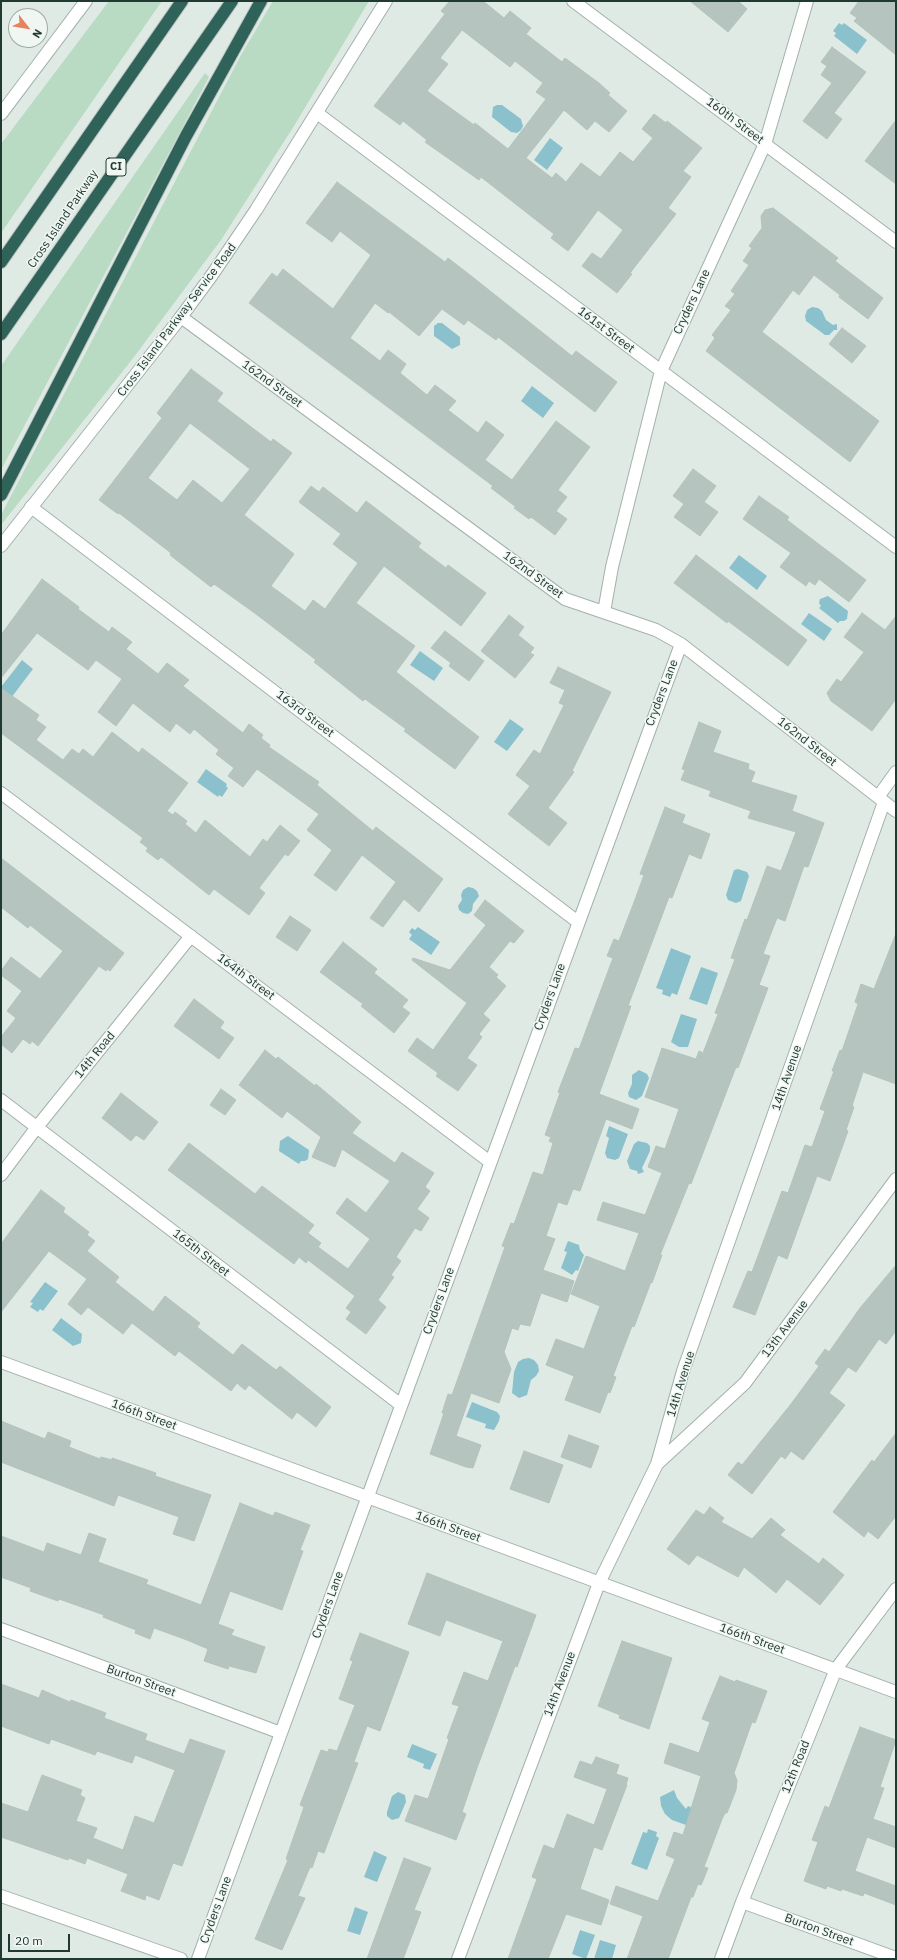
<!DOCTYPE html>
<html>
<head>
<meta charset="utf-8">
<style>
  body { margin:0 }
  #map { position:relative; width:897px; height:1960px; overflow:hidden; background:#e0eae5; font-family:"IBM Plex Sans",sans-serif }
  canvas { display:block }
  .frame { position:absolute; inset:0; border:2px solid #213933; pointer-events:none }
  .north { position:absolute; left:8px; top:8px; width:40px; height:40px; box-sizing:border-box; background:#f0f7f3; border:1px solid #9daba6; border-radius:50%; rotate:121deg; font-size:11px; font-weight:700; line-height:16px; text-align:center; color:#213933 }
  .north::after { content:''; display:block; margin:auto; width:14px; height:18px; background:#ea835d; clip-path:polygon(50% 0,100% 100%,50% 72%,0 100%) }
  .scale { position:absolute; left:8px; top:1934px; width:62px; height:18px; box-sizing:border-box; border:2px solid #213933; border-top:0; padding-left:5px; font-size:12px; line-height:14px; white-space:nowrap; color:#213933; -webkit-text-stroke:3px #f0f7f3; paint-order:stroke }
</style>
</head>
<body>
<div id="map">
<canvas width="897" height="1960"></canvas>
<div class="frame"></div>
<div class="north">N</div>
<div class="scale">20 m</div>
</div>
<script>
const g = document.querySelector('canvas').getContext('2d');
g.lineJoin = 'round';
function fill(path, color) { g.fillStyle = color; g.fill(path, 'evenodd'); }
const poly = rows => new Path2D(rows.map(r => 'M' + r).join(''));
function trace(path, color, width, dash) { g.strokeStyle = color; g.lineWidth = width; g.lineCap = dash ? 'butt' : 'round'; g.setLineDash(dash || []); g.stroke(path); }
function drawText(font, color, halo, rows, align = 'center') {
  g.font = font + ' "IBM Plex Sans",sans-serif'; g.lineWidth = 3; g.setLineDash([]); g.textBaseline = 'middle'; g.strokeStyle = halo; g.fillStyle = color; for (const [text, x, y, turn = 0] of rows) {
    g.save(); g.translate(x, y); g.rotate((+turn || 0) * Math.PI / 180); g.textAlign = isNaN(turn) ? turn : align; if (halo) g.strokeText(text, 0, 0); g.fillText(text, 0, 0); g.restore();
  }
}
const green = poly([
  [109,1,162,1,1,233,1,144],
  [273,1,369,1,294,126,221,240,134,357,1,525,1,515,241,55],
  [205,73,209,77,1,470,1,366]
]);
const water = poly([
  [839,23,842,25,844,23,867,40,857,54,834,36,836,33,833,31],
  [497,105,502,105,521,119,523,126,521,130,517,133,511,132,492,117,493,107],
  [550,138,563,148,547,170,534,160],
  [812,307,818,308,822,311,826,320,833,325,837,324,837,330,834,330,829,335,825,335,806,321,805,316,807,310],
  [438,323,442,323,460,337,460,345,452,349,434,336,434,326],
  [532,386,554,403,543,418,521,401],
  [739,555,767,576,757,590,729,568],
  [828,596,848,611,847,619,844,621,840,621,838,623,819,608,821,606,819,603,820,599],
  [809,613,832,629,824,641,801,624],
  [420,651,443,668,434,681,410,665],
  [22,660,33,669,11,698,1,690,1,687],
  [510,719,524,729,507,751,494,742],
  [206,769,227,784,226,786,228,788,222,797,219,795,218,797,197,782],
  [738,869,747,872,749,876,741,901,736,903,728,900,726,895,734,870],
  [468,887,473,888,477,891,479,896,473,904,472,911,468,914,463,913,459,910,458,906,462,900,461,895,463,890],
  [418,927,440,942,431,955,409,939,412,935,409,932,412,928,415,930],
  [671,948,691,956,677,995,672,993,670,997,662,994,663,990,656,988],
  [701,967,718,973,707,1005,689,999],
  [681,1014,697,1019,688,1047,679,1047,671,1042],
  [639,1070,647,1074,649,1078,642,1096,636,1100,629,1097,628,1093,632,1084,632,1075],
  [609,1126,628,1134,619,1158,615,1160,607,1158,605,1153,609,1138,606,1136],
  [288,1136,309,1150,308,1159,305,1161,301,1161,299,1164,279,1151,280,1141],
  [638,1141,647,1143,650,1146,650,1151,642,1168,644,1172,638,1174,637,1171,630,1169,627,1161,634,1144],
  [568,1241,579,1245,580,1250,584,1255,578,1271,576,1270,572,1275,561,1268,567,1252,564,1251],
  [45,1282,58,1291,43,1311,40,1309,38,1312,30,1307,33,1303,30,1302],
  [61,1318,82,1334,81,1343,73,1346,52,1330],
  [529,1358,534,1360,538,1365,539,1371,536,1376,531,1380,527,1395,519,1398,512,1393,514,1372,518,1362,523,1359],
  [472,1402,497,1412,500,1416,499,1421,494,1430,485,1428,486,1424,466,1417],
  [412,1744,437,1754,430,1770,423,1768,424,1764,407,1757],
  [674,1790,677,1798,686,1809,688,1806,695,1809,690,1824,686,1825,672,1820,665,1814,661,1806,660,1797],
  [398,1792,405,1795,406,1802,399,1818,392,1820,387,1816,387,1812,392,1796],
  [648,1829,657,1832,656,1836,659,1838,647,1870,631,1864,643,1832,647,1833],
  [374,1851,387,1857,377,1882,364,1877],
  [355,1907,368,1912,360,1935,347,1931],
  [580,1930,595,1935,586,1959,572,1954],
  [600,1940,616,1945,612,1959,594,1959]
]);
const building = poly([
  [450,1,483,1,504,18,510,11,531,28,526,34,562,62,565,58,599,83,610,93,608,95,627,111,609,132,595,121,587,130,564,110,526,158,552,178,556,173,566,182,581,163,600,177,620,152,633,162,653,138,642,129,654,114,666,123,667,121,702,148,683,171,691,177,668,208,676,214,630,273,632,274,617,293,582,266,592,253,601,259,623,230,598,210,568,251,551,238,554,234,481,177,479,180,425,142,427,140,403,121,400,125,374,106,445,14,441,11,450,1],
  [462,30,510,67,515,61,543,83,536,92,546,99,508,149,475,123,474,125,427,91,448,64,440,58,462,30],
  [690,1,738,1,747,9,728,32,690,1],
  [859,1,896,1,896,55,854,21,857,18,850,13,859,1],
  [832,47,866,72,834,113,842,119,827,139,803,121,832,83,821,75,827,66,821,62,832,47],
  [896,120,896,184,865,161,896,120],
  [337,182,445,262,448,258,470,275,572,356,576,351,617,382,595,412,498,337,496,340,468,320,464,325,442,309,419,336,389,312,388,313,375,303,350,338,380,361,388,350,406,364,400,373,427,395,435,385,456,401,448,410,478,433,486,421,504,435,485,460,512,480,556,421,590,447,558,490,567,497,556,511,567,519,555,535,531,517,529,519,514,508,516,507,491,488,493,486,249,303,272,273,277,277,283,269,333,309,371,255,340,231,332,242,306,223,337,182],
  [773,208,838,258,835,261,883,298,868,319,839,297,840,295,814,275,799,295,793,290,762,332,879,421,850,462,706,351,715,338,712,335,731,310,725,306,735,294,731,291,749,265,743,261,752,248,749,246,762,228,761,216,765,210,773,208],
  [842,328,866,346,852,363,829,344,842,328],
  [191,369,223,393,217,401,271,442,273,439,292,453,244,515,294,554,271,586,305,611,313,600,325,609,358,563,333,544,341,534,299,502,311,486,319,492,323,487,357,513,366,501,421,543,418,547,446,568,448,565,486,593,461,626,384,566,356,603,415,646,396,672,479,737,455,769,404,731,406,729,365,699,363,701,314,662,316,660,256,614,214,584,211,587,170,555,171,553,119,513,118,514,99,500,162,418,157,413,191,369],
  [190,423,250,469,222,503,193,480,177,500,148,478,190,423],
  [693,469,716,486,704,502,718,512,700,536,674,517,684,504,673,496,693,469],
  [759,496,789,517,787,520,866,580,849,602,819,579,815,585,809,581,806,586,780,567,791,553,743,519,759,496],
  [696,555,807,640,788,666,728,621,727,623,674,583,696,555],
  [42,579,79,607,78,609,109,632,112,627,132,642,126,649,158,674,167,663,189,680,183,686,243,733,249,724,263,735,261,738,270,745,269,747,319,782,317,785,373,831,376,827,443,879,419,912,404,899,383,927,370,918,396,882,362,855,336,891,314,875,332,850,307,830,319,814,257,769,243,787,228,776,234,768,216,754,219,750,194,729,190,734,176,723,170,732,133,703,116,726,98,712,122,679,96,660,88,670,37,633,1,678,1,635,42,579],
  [862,613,885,630,896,616,896,699,872,731,831,701,827,693,837,679,841,682,864,652,844,637,862,613],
  [509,615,524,627,518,635,534,648,530,653,534,655,515,678,481,651,509,615],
  [445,631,484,661,469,681,449,666,451,663,431,648,445,631],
  [558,667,611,692,572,771,574,772,548,808,567,823,549,846,508,814,530,786,516,775,534,750,540,754,564,705,559,703,565,690,550,683,558,667],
  [1,688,39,715,36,720,46,727,36,740,63,760,72,749,79,754,83,749,93,757,112,732,139,753,142,748,188,783,167,811,173,815,175,812,187,821,185,824,196,833,205,820,250,857,263,839,267,842,280,825,300,841,288,856,285,854,259,888,265,893,249,915,214,889,209,895,161,857,158,860,146,851,148,848,140,842,143,838,1,733,1,688],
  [699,722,721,731,713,752,749,764,748,769,755,772,751,782,797,796,792,811,824,823,808,867,804,866,785,921,777,918,763,954,770,956,759,985,768,988,738,1068,736,1067,691,1184,689,1183,660,1255,662,1255,652,1283,651,1282,634,1327,632,1326,613,1376,616,1377,610,1393,608,1392,600,1413,565,1400,574,1376,546,1365,556,1339,584,1349,600,1306,571,1294,586,1256,625,1271,639,1233,597,1220,603,1202,645,1215,662,1173,648,1167,656,1146,665,1149,679,1109,645,1097,662,1048,696,1059,699,1051,703,1053,718,1014,715,1013,735,959,731,958,745,919,747,920,767,866,781,871,796,832,748,818,751,811,709,796,711,791,681,780,685,770,682,769,699,722],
  [665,807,685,815,682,823,710,834,701,859,689,854,672,898,669,897,628,1006,631,1006,599,1094,639,1109,632,1129,606,1119,580,1191,573,1189,567,1205,558,1202,546,1236,555,1239,543,1270,574,1281,567,1302,541,1293,530,1326,520,1324,518,1330,512,1328,504,1352,511,1369,499,1403,471,1393,456,1436,481,1445,473,1468,466,1467,430,1454,444,1413,442,1413,448,1394,452,1395,505,1247,502,1246,511,1223,514,1224,533,1172,543,1175,553,1143,549,1141,551,1137,545,1135,560,1093,558,1092,575,1048,579,1049,613,958,607,956,614,939,619,941,633,905,644,875,640,874,665,807],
  [1,858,124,953,110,971,107,969,106,971,99,966,38,1046,32,1041,30,1044,23,1039,12,1053,1,1044,1,1037,16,1018,7,1011,22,991,1,975,1,971,11,957,40,979,63,951,30,925,28,928,1,907,1,858],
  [485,900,524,931,514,943,510,941,489,967,498,975,496,977,506,986,483,1014,490,1020,479,1034,482,1037,467,1058,477,1065,458,1091,436,1076,438,1073,408,1051,417,1038,433,1050,467,1003,412,960,413,958,450,970,486,925,474,915,485,900],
  [290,916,311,930,297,951,276,937,290,916],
  [895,936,896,936,896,1084,863,1072,852,1106,854,1107,846,1130,848,1131,830,1181,817,1176,787,1259,778,1255,755,1315,733,1307,748,1271,752,1272,782,1191,788,1193,805,1145,812,1147,825,1111,820,1109,834,1071,832,1071,840,1050,842,1051,858,1004,855,1002,861,984,874,989,895,936],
  [343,942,377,969,374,973,408,1000,402,1007,410,1013,394,1033,361,1006,363,1004,320,972,343,942],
  [194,999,224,1022,220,1028,234,1038,219,1059,174,1026,194,999],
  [265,1050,276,1059,278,1057,315,1086,316,1084,361,1122,352,1133,395,1163,402,1152,434,1173,425,1187,430,1191,417,1209,429,1218,421,1231,415,1228,396,1257,401,1261,391,1275,394,1277,378,1300,386,1307,366,1334,346,1319,351,1312,346,1308,355,1296,308,1260,306,1263,299,1257,294,1264,168,1170,189,1143,255,1194,262,1186,314,1225,308,1233,321,1243,318,1247,348,1269,370,1239,336,1213,347,1198,366,1213,390,1181,342,1149,335,1167,312,1157,321,1137,287,1111,282,1118,239,1085,265,1050],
  [221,1089,236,1100,225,1115,210,1105,221,1089],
  [121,1093,158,1122,144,1140,136,1135,131,1141,102,1118,121,1093],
  [41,1190,65,1208,63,1212,89,1232,87,1235,95,1241,87,1251,119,1277,115,1282,153,1312,165,1296,200,1323,197,1327,233,1355,242,1344,276,1370,280,1366,331,1407,316,1427,297,1412,292,1419,249,1385,245,1390,237,1383,231,1391,179,1351,175,1356,132,1323,123,1334,88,1307,81,1315,68,1304,87,1279,49,1251,1,1312,1,1244,41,1190],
  [896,1265,896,1331,886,1344,879,1339,856,1372,848,1367,829,1393,845,1405,803,1460,791,1451,785,1459,781,1456,752,1494,728,1475,738,1462,742,1465,791,1404,819,1366,815,1363,825,1349,829,1352,860,1308,896,1265],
  [1,1421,45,1439,48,1432,71,1441,69,1447,100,1459,101,1457,112,1460,112,1458,156,1473,155,1476,211,1495,194,1541,173,1534,179,1517,118,1495,114,1506,1,1462,1,1421],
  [896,1433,896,1516,878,1539,868,1531,864,1537,833,1512,872,1460,874,1462,896,1433],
  [569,1435,599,1446,591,1468,561,1457,569,1435],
  [524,1451,563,1465,549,1503,510,1489,524,1451],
  [240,1503,273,1516,275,1512,310,1525,300,1550,303,1551,282,1610,230,1591,218,1624,234,1630,231,1635,265,1647,256,1673,229,1666,228,1669,204,1661,208,1649,187,1640,154,1628,150,1639,135,1633,136,1630,103,1617,104,1615,59,1599,58,1601,30,1591,31,1588,1,1577,1,1536,44,1552,47,1543,81,1555,89,1533,106,1539,98,1562,148,1580,146,1584,201,1605,240,1503],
  [710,1507,724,1518,721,1522,752,1539,771,1518,785,1530,780,1535,819,1564,823,1558,844,1575,820,1605,787,1579,776,1593,744,1567,738,1577,697,1555,689,1565,667,1549,696,1510,704,1515,710,1507],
  [427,1573,536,1615,517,1667,515,1666,477,1768,462,1812,466,1814,456,1840,405,1821,415,1795,428,1799,449,1739,447,1738,459,1706,452,1704,464,1672,488,1681,503,1641,446,1620,440,1636,408,1624,427,1573],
  [360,1633,409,1652,380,1731,367,1726,354,1762,358,1763,324,1853,318,1851,312,1868,310,1867,298,1896,305,1898,282,1950,255,1939,288,1860,286,1859,304,1807,300,1805,321,1750,328,1752,329,1749,337,1751,355,1705,339,1699,353,1661,350,1660,360,1633],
  [622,1641,672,1658,649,1729,619,1718,620,1715,598,1706,622,1641],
  [720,1676,735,1682,736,1680,767,1691,755,1723,752,1722,734,1773,737,1780,736,1790,727,1813,725,1813,722,1819,704,1867,708,1868,702,1883,701,1885,698,1884,693,1897,691,1897,668,1959,627,1959,643,1916,610,1904,616,1886,658,1901,675,1859,666,1855,674,1832,683,1835,701,1776,664,1763,670,1743,699,1753,710,1722,702,1719,720,1676],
  [1,1684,39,1698,42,1690,70,1702,71,1700,106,1713,104,1718,147,1734,145,1740,184,1754,190,1739,225,1751,182,1866,173,1863,159,1900,146,1895,145,1900,121,1891,128,1874,87,1858,85,1864,69,1858,68,1860,1,1837,1,1803,28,1812,42,1775,82,1790,80,1795,85,1798,76,1821,97,1828,93,1838,123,1850,135,1816,154,1823,175,1770,135,1755,132,1763,97,1751,95,1755,51,1739,49,1744,1,1726,1,1684],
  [860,1727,896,1740,880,1787,884,1788,873,1819,896,1827,896,1848,867,1837,855,1871,896,1886,896,1905,864,1893,863,1896,842,1889,841,1891,827,1886,826,1889,804,1881,818,1842,812,1840,825,1806,829,1808,860,1727],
  [596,1757,619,1765,616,1774,628,1778,626,1785,627,1785,602,1850,594,1847,580,1889,609,1900,601,1925,566,1914,548,1959,508,1959,537,1879,532,1877,544,1845,554,1849,567,1814,594,1825,607,1789,574,1777,580,1761,592,1765,596,1757],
  [404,1858,431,1868,414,1910,421,1912,403,1959,367,1959,404,1858]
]);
const minor = poly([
  [317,113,896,547],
  [181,317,565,599,656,630,681,644,896,811],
  [31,507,578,922],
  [604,612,612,567,661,371,765,144,807,1],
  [1,793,490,1162],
  [878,797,896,772],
  [1,1100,401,1405],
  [1,1175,37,1127,191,936],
  [1,1362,896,1692],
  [657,1464,745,1383,896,1179],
  [1,1629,281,1733],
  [1,1896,181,1959],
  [742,1902,896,1958],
  [198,1959,681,644],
  [458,1959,599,1583,657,1464,683,1371,884,802],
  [721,1959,742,1902,836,1669,896,1589]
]);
const tertiary = poly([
  [573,1,896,242],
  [1,114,86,1],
  [1,546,181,317,212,275,256,210,386,1]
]);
const motorway = poly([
  [1,262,182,1],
  [1,334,232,1],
  [1,495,186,136,261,1]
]);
const shields = [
  [116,167,20]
];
const shieldNames = [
  ["CI",116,167]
];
const streetNames = [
  ["160th Street",735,121,37],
  ["Cross Island Parkway",63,219,-56],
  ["Cryders Lane",692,302,-65],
  ["Cross Island Parkway Service Road",177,320,-53],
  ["161st Street",606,330,37],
  ["162nd Street",272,384,36],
  ["162nd Street",533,575,36],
  ["Cryders Lane",662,693,-69],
  ["163rd Street",305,714,37],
  ["162nd Street",807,742,38],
  ["164th Street",246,977,37],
  ["Cryders Lane",550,997,-70],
  ["14th Road",95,1055,-51],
  ["14th Avenue",787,1078,-71],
  ["165th Street",201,1253,38],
  ["Cryders Lane",439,1301,-70],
  ["13th Avenue",785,1329,-53],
  ["14th Avenue",681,1384,-73],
  ["166th Street",144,1415,20],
  ["166th Street",448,1527,20],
  ["Cryders Lane",328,1605,-70],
  ["166th Street",752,1639,20],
  ["Burton Street",141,1681,20],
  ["14th Avenue",560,1684,-69],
  ["12th Road",796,1767,-68],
  ["Cryders Lane",216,1910,-70],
  ["Burton Street",819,1930,20]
];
fill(green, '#b9dac3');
fill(water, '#8ac1cc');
fill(building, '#b5c4be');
trace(building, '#b2c3bc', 1);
trace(minor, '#a3b1ac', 14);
trace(tertiary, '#a3b1ac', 14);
trace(motorway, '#bcc4c2', 14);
trace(minor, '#fff', 12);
trace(tertiary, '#fff', 12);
trace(motorway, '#2f635a', 12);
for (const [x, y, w] of shields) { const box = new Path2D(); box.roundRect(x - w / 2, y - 9, w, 18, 3); g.fillStyle = '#f0f7f3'; g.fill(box); trace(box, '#213933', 1); }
drawText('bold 11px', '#213933', null, shieldNames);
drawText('12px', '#213933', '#f0f7f3', streetNames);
</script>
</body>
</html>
